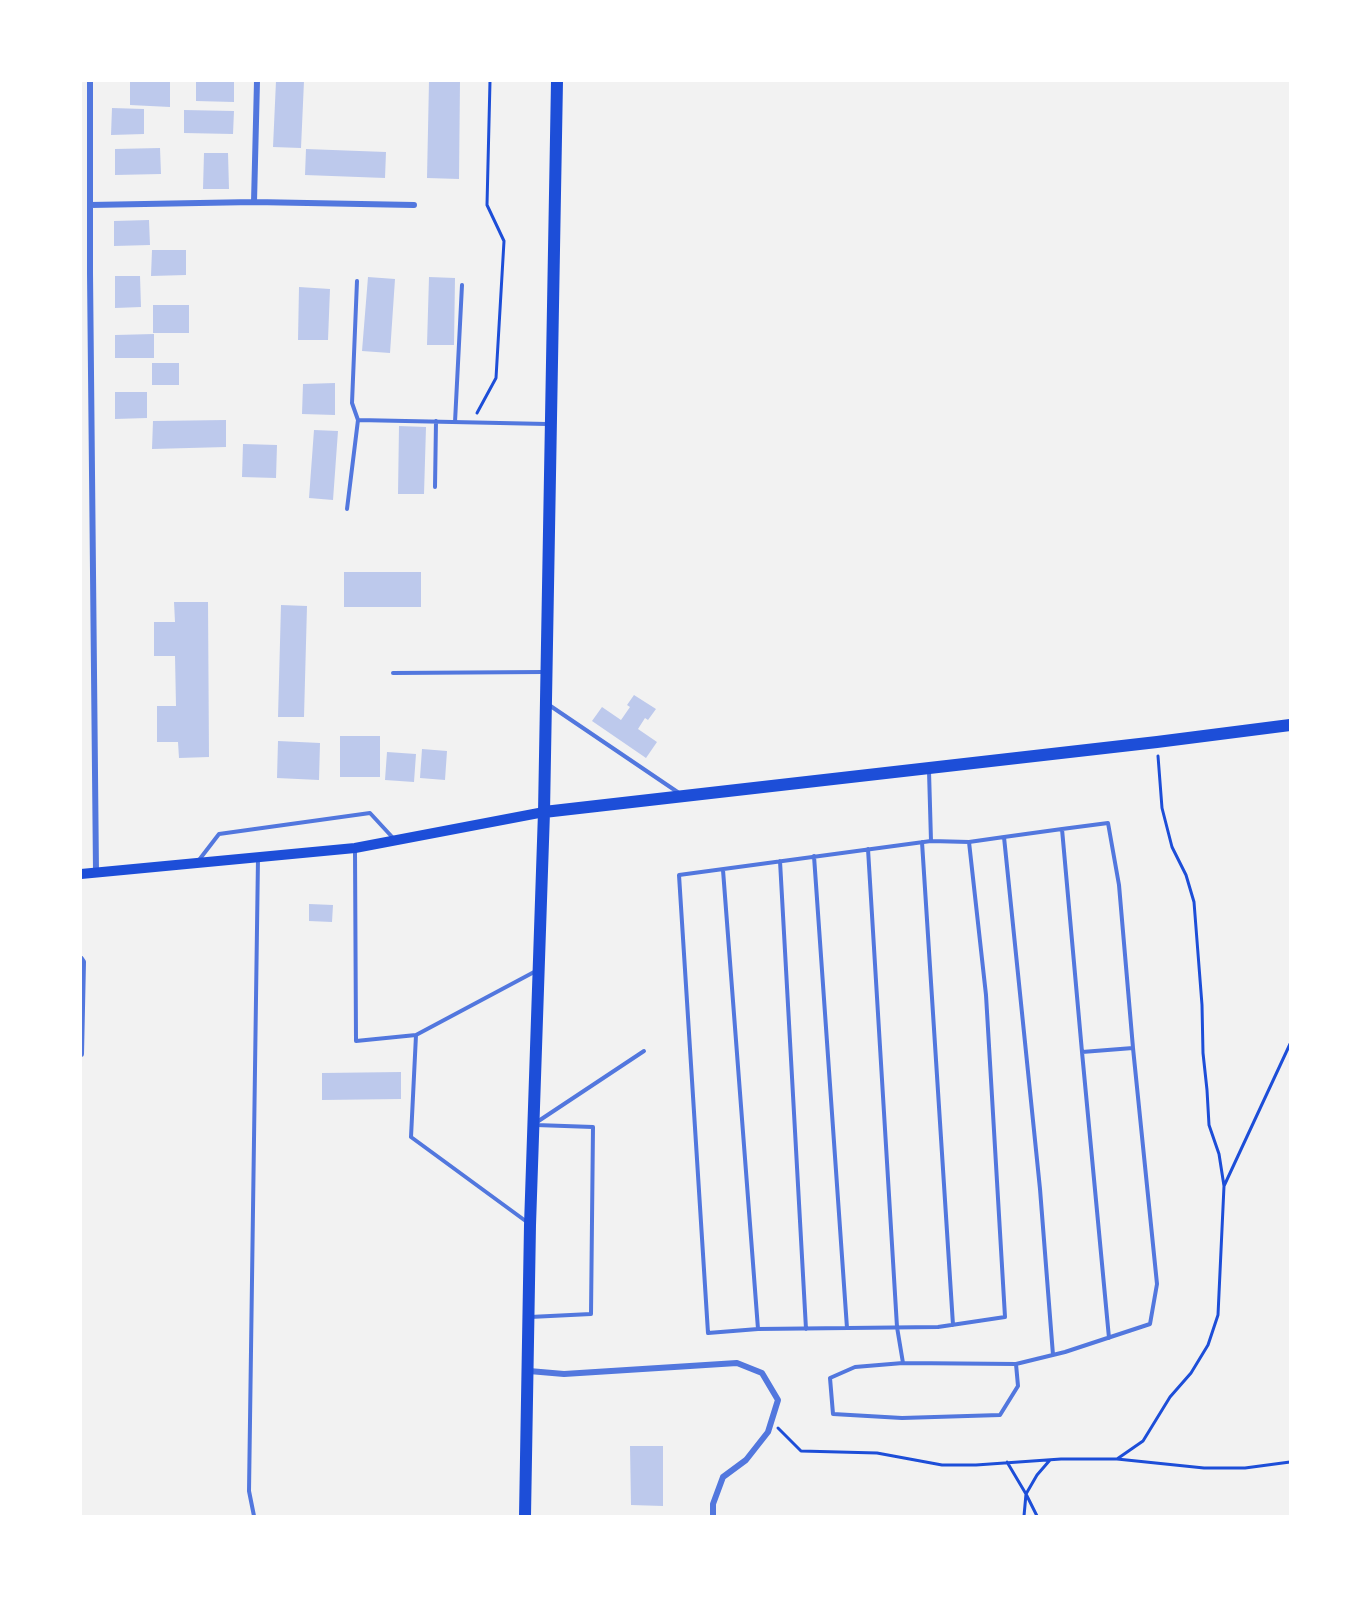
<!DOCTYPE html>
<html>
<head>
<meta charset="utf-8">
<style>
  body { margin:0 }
  #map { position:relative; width:1371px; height:1597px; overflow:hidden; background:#f2f2f2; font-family:"Nunito Sans",sans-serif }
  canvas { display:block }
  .frame { position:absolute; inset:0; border:82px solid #fff; pointer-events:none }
</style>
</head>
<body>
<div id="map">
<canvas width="1371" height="1597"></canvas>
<div class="frame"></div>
</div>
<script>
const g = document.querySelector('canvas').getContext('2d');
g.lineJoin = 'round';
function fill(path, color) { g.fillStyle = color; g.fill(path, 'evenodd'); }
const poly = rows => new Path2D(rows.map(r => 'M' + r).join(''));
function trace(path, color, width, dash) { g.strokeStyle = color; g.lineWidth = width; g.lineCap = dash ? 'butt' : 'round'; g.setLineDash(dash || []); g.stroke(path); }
const building = poly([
  [130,81,170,81,170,107,130,105],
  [196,81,234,81,234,102,196,101],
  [276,81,304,81,301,148,273,147],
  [429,81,460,81,459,179,427,178],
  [112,108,144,109,144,134,111,135],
  [184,110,234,111,233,134,184,133],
  [160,148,161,174,115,175,115,149],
  [306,149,386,152,385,178,305,175],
  [204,153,228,153,229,189,203,189],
  [149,220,150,245,114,246,114,221],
  [152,250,186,250,186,275,151,276],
  [115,276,140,276,141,307,115,308],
  [368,277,395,279,390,353,362,351],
  [429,277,455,278,454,345,427,345],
  [299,287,330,289,328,340,298,340],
  [153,305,189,305,189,333,153,333],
  [154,334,154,358,115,358,115,335],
  [152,363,179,363,179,385,152,385],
  [335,383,335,415,302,414,303,384],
  [115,392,147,392,147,418,115,419],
  [226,420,226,447,152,449,153,421],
  [399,426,426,427,424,494,398,494],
  [314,430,338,431,333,500,309,498],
  [243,444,277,445,276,478,242,477],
  [344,572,421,572,421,607,344,607],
  [174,602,208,602,209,757,179,758,178,742,157,742,157,706,176,706,175,656,154,656,154,622,175,622],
  [281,605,307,606,304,717,278,717],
  [634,695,656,709,648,720,645,718,638,729,657,742,646,758,592,721,602,707,621,720,630,707,627,705],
  [340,736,380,736,380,777,340,777],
  [278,741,320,743,319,780,277,778],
  [422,749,447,751,445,780,420,778],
  [387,752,416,754,414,782,385,780],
  [309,904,333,905,332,922,309,921],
  [401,1072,401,1099,322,1100,322,1073],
  [630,1446,663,1446,663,1506,631,1505]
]);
const path = poly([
  [477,413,496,378,504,241,487,205,490,81],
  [1158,756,1162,808,1172,847,1186,875,1194,902,1202,1005,1203,1053,1207,1090,1209,1125,1219,1154,1224,1186,1290,1044],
  [1224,1186,1218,1315,1208,1345,1191,1373,1170,1397,1143,1441,1117,1459,1204,1468,1245,1468,1290,1462],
  [778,1428,801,1451,877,1453,942,1465,976,1465,1061,1459,1117,1459],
  [1007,1462,1026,1494,1024,1516],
  [1037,1516,1026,1494,1037,1475,1050,1460]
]);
const service = poly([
  [357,281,352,403,358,420],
  [455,422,462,285],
  [435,487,436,421],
  [347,509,358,420,547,424],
  [393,673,543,672],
  [549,705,679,793],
  [929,771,931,841,679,875,708,1333,758,1329,938,1327,1005,1317,986,995,969,842,931,841],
  [922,842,953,1325],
  [969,842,1004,837],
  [868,849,897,1327,903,1363,855,1367,830,1378,833,1414,902,1418,1000,1415,1018,1386,1016,1364,903,1363],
  [355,851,356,1041,416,1035],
  [814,856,847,1328],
  [199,860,219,834,370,813,394,839],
  [780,861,806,1329],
  [723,870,758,1329],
  [1082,1052,1062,829,1108,823,1119,885,1133,1048],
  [537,1122,644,1051],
  [527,1222,411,1137,416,1035,536,971],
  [530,1317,591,1314,593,1127,536,1125],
  [1053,1355,1040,1189,1004,837,1062,829],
  [1016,1364,1065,1352,1150,1324,1157,1284,1133,1048,1082,1052,1109,1338],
  [254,1516,249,1491,258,858]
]);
const minor = poly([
  [90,81,90,273,96,871],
  [254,202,257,81],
  [90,205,254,202,414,205],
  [81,959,83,962,81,1054],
  [529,1371,564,1374,737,1363,762,1373,778,1400,768,1432,746,1460,723,1477,713,1504,713,1516]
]);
const secondary = poly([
  [81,874,355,848,544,812]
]);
const trunk = poly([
  [544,812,1157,742,1290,725],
  [525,1516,530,1225,544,812,557,81]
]);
fill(building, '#bdc9ec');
trace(path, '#1d4ed8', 3);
trace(service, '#5277de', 4);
trace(minor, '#5277de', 6);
trace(secondary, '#1d4ed8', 10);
trace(trunk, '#1d4ed8', 12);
</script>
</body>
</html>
